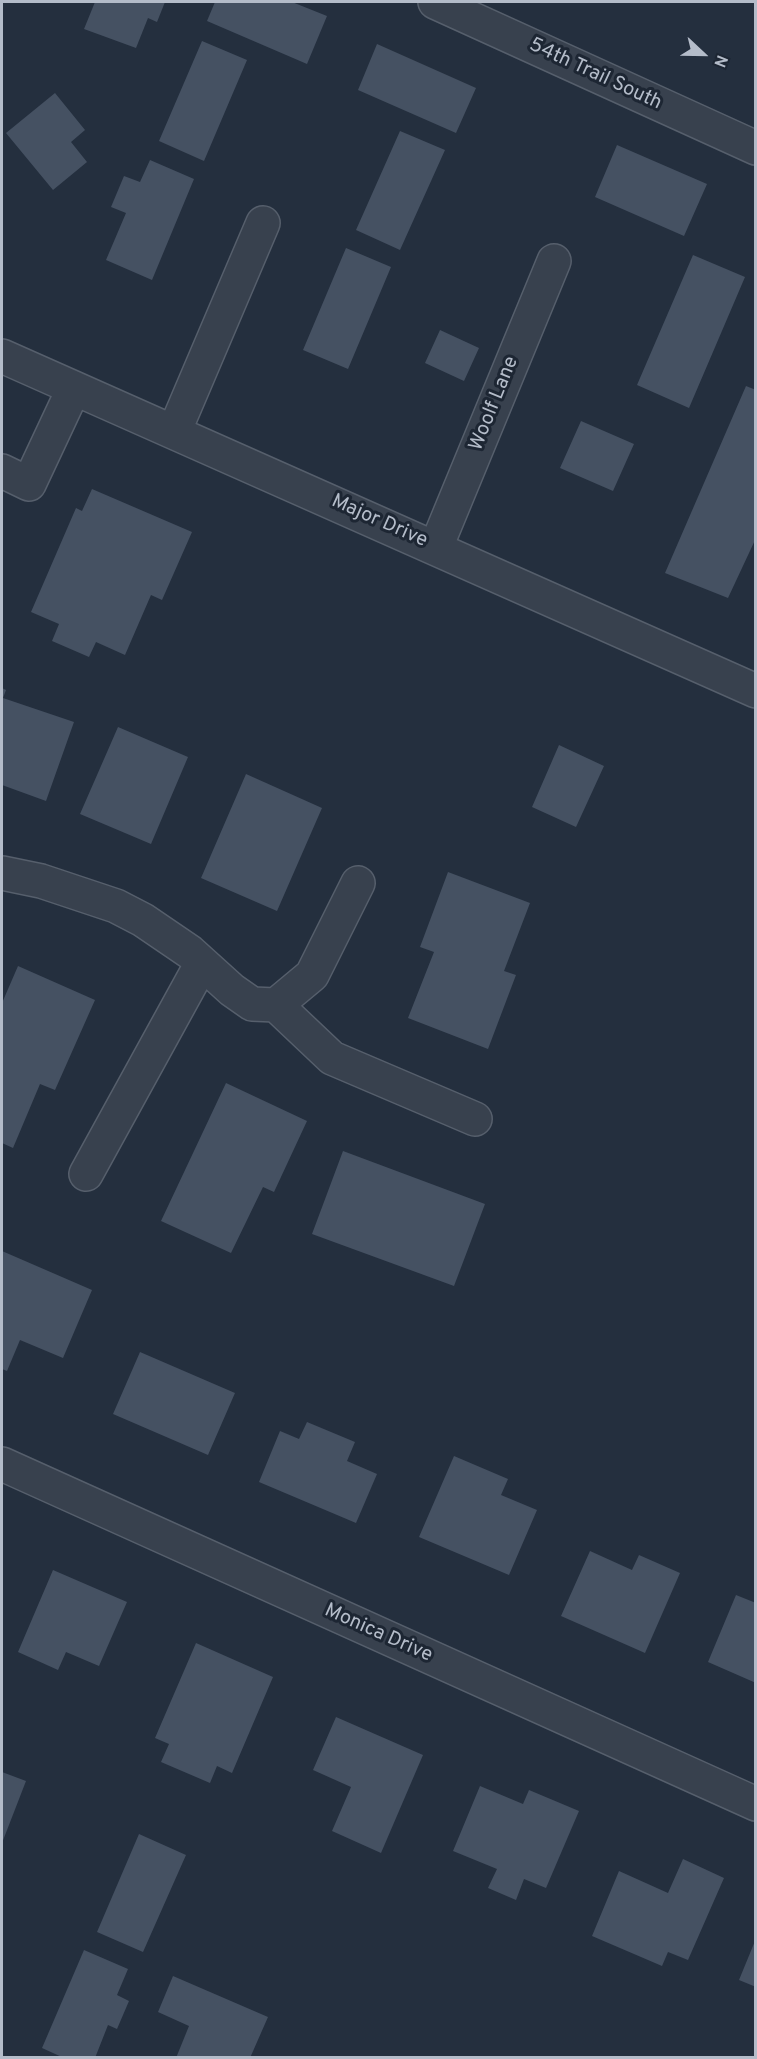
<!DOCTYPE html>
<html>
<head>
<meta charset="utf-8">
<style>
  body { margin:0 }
  #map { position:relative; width:757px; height:2059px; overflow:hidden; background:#242f3e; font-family:Overpass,sans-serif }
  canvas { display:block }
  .frame { position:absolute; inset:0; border:3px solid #b4bcc9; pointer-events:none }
  .north { position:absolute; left:673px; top:24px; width:60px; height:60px; -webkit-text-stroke:4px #1d2633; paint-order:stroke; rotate:112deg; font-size:16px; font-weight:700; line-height:24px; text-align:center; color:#b4bcc9 }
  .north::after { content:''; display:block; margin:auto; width:21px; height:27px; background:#b4bcc9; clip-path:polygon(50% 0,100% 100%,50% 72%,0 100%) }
</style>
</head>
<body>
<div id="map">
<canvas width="757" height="2059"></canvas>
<div class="frame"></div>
<div class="north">N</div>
</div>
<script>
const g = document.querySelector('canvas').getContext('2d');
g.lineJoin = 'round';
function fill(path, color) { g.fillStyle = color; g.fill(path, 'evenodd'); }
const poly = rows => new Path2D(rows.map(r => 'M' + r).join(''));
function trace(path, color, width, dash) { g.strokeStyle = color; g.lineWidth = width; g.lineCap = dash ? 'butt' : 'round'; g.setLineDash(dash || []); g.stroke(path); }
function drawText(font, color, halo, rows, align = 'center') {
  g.font = font + ' Overpass,sans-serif'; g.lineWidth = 6; g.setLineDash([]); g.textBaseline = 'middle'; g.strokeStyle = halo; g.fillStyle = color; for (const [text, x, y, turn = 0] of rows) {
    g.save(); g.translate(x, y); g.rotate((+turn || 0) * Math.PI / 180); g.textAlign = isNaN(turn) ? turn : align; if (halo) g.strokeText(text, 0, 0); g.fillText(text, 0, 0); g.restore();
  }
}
const building = poly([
  [95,2,165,2,157,22,148,18,136,48,84,29],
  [215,2,292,2,327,16,307,64,207,21],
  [202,41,247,60,204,161,159,141],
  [377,44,476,88,456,133,358,90],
  [55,93,85,130,71,142,87,162,53,190,6,133],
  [400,131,445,150,400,250,356,230],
  [617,145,707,184,684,236,595,197],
  [150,160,194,179,152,280,106,260,126,213,111,207,124,176,140,182],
  [346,248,391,267,348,369,303,350],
  [693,255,745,277,689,408,637,385],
  [440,330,479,348,464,381,425,363],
  [746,386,756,390,756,538,728,598,665,573],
  [581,421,634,444,613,491,560,468],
  [92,489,192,532,162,600,151,595,125,655,96,642,89,657,52,641,59,624,31,612,76,508,82,511],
  [2,688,6,690,3,698,74,722,46,801,2,785],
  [118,727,188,757,151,844,80,814],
  [559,745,604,766,576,827,532,807],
  [246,774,322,808,277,911,201,878],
  [448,872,530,903,504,971,516,975,488,1049,408,1018,434,952,420,947],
  [18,966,95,1000,55,1090,40,1084,13,1148,2,1143,2,1003],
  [226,1083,307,1121,274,1192,263,1187,231,1253,161,1221],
  [343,1151,485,1204,454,1286,312,1234],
  [2,1251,92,1290,63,1358,20,1340,7,1371,2,1369],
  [140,1352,235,1393,208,1455,113,1414],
  [307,1422,355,1442,347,1461,377,1474,356,1523,259,1482,280,1431,299,1439],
  [454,1456,508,1479,501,1495,537,1510,509,1575,419,1537],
  [590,1551,632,1570,639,1555,680,1573,645,1653,561,1616],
  [53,1570,127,1602,99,1666,66,1652,58,1670,18,1652],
  [736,1595,756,1603,756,1683,708,1662],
  [196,1643,273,1677,232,1773,217,1766,210,1783,161,1762,169,1744,155,1738],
  [336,1717,423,1755,381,1853,332,1831,351,1787,313,1770],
  [2,1772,26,1781,2,1843],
  [480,1786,523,1804,529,1790,579,1811,546,1888,524,1879,516,1900,488,1888,497,1869,453,1851],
  [139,1834,186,1855,143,1952,97,1932],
  [683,1859,724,1878,688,1960,668,1952,662,1966,592,1936,619,1871,668,1893],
  [755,1941,756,1941,756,1987,739,1980],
  [84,1950,128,1969,117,1995,129,2001,117,2029,108,2025,95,2058,64,2058,42,2048],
  [173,1976,268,2017,250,2058,176,2058,189,2026,158,2012]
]);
const minor = poly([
  [435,2,756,148],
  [2,356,756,691],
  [174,432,263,223],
  [2,471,29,484,74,388],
  [436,547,554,261],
  [2,873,41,881,116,906,143,920,190,952,232,990,252,1004,276,1005,312,975,358,883],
  [276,1005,332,1058,475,1119],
  [86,1174,202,963],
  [2,1464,756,1804]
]);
const streetNames = [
  ["54th Trail South",595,75,25],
  ["Woolf Lane",495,404,-68],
  ["Major Drive",379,522,24],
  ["Monica Drive",378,1634,24]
];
fill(building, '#455162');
trace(minor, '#565f6c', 36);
trace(minor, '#38414e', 33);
drawText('20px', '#b4bcc9', '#1d2633', streetNames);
</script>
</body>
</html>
